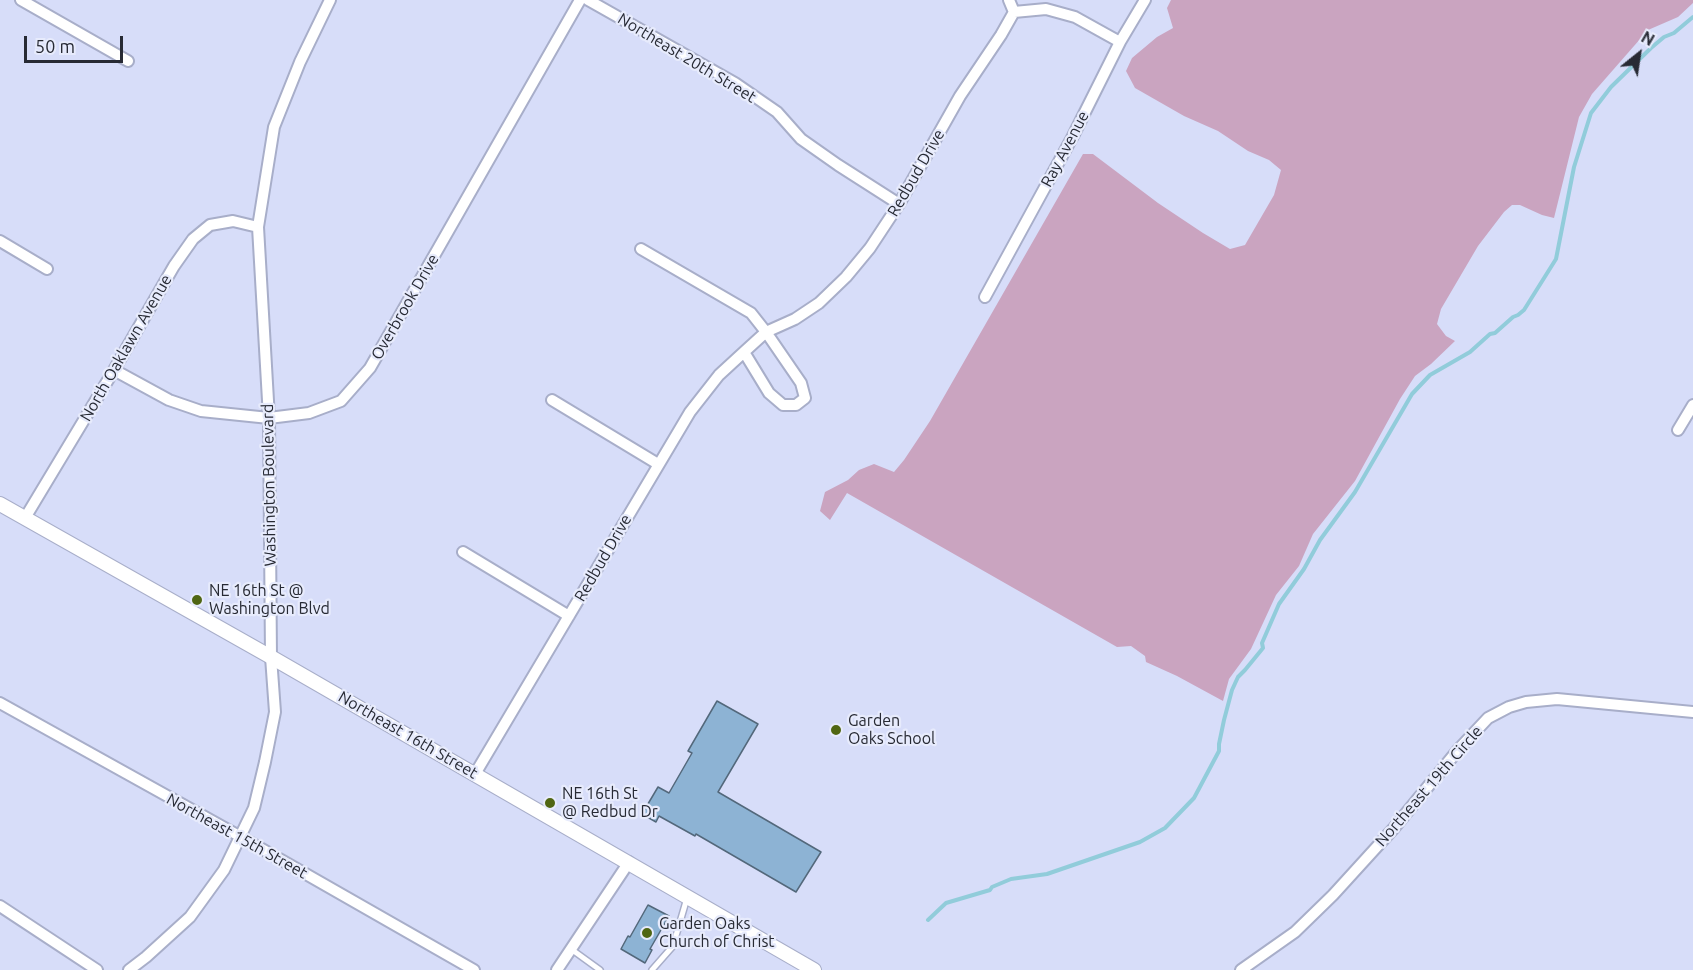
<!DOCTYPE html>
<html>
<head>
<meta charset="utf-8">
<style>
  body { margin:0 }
  #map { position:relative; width:1693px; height:970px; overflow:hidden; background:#d7ddf9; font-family:Ubuntu,sans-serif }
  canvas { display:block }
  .north { position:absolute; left:1609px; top:24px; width:60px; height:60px; -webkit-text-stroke:4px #e7ebfc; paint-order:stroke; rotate:30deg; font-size:16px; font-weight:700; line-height:24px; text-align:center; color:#272a34 }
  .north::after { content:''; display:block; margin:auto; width:21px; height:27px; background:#272a34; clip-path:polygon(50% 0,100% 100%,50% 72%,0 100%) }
  .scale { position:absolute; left:24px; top:36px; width:99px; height:27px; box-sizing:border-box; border:3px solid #272a34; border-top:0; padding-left:8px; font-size:18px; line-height:21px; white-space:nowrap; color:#272a34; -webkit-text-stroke:4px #e7ebfc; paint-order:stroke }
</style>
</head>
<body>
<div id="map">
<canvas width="1693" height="970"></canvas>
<div class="north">N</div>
<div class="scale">50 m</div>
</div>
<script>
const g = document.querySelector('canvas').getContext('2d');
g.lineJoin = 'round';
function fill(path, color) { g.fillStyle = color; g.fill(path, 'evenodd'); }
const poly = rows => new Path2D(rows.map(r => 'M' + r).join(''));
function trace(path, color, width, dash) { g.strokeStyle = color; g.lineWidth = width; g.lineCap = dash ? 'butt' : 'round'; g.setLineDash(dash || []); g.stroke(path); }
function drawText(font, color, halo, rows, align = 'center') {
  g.font = font + ' Ubuntu,sans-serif'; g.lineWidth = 4.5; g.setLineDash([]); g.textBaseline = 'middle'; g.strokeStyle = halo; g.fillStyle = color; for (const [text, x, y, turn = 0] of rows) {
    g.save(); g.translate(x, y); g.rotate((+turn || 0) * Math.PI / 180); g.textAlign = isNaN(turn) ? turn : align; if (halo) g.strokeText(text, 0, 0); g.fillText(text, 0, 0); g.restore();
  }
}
const green = poly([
  [1171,0,1693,0,1693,3,1678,17,1648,30,1592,94,1579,117,1554,218,1542,215,1520,205,1512,205,1504,212,1478,246,1441,309,1437,324,1446,336,1455,341,1431,364,1415,376,1400,399,1355,481,1313,534,1299,566,1276,595,1251,649,1229,679,1223,701,1177,676,1146,662,1145,656,1131,646,1117,647,847,493,830,520,820,511,825,492,848,480,859,470,874,464,894,472,904,460,930,421,1083,154,1093,154,1158,203,1203,233,1230,249,1245,245,1274,195,1281,170,1269,160,1248,151,1218,131,1184,116,1135,88,1126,71,1132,58,1157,37,1173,28,1167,8]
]);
const stream = poly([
  [928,920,946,903,990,890,992,887,1011,879,1047,874,1140,842,1165,828,1194,798,1219,751,1219,744,1224,720,1232,690,1238,677,1245,670,1263,648,1262,643,1279,604,1304,569,1320,540,1355,492,1412,394,1430,375,1470,352,1490,334,1495,333,1513,317,1518,315,1524,310,1556,259,1574,167,1591,113,1611,87,1651,48,1664,37,1674,33,1693,17]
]);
const building = poly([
  [717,701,758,724,718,792,821,852,796,892,696,834,695,836,659,816,656,822,642,814,658,787,669,793,692,753,688,751,717,701],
  [648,905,669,916,650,949,652,950,645,963,621,949,628,936,630,937,648,905]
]);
const service = poly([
  [571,949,600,970],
  [652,970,673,946,687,898]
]);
const minor = poly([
  [21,0,128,61],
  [588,0,735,83,777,112,801,139,838,165,899,204],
  [1009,0,1014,12],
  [1014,12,1046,9,1075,17,1120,42],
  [0,241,47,269],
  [641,249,751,313,766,332,801,383,805,398,796,405,783,405,769,393,744,352],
  [985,297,1073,136,1120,42,1145,0],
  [114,370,169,400,201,411,269,418,309,413,341,401,370,368,580,0],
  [552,400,658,464],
  [1678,430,1693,405],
  [25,518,114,370,174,266,193,239,210,225,233,221,258,227],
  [463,552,569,616],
  [0,703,241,837,474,970],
  [475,774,690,412,719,375,744,352,766,332,795,319,819,303,846,277,870,248,899,204,960,96,1001,35,1014,12],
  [0,906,97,970],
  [129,970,146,957,190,917,224,870,254,808,265,762,275,712,271,657,269,418,258,227,274,127,300,62,330,0],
  [557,970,629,862],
  [1241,970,1295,932,1333,895,1394,828,1458,750,1488,718,1509,707,1526,702,1557,699,1693,712]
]);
const tertiary = poly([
  [0,504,271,657,814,970]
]);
const markers = [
  [197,600,6,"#506613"],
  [836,730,6,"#506613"],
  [550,803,6,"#506613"],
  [647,933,6,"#506613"]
];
const streetNames = [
  ["Northeast 20th Street",687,58,31],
  ["Ray Avenue",1065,149,-62],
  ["Redbud Drive",916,173,-60],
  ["Overbrook Drive",405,307,-60],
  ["North Oaklawn Avenue",126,348,-60],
  ["Washington Boulevard",269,485,-91],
  ["Redbud Drive",603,558,-60],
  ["Northeast 16th Street",408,735,30],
  ["Northeast 19th Circle",1429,786,-49],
  ["Northeast 15th Street",237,836,29]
];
const poiNames = [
  ["NE 16th St @",209,591],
  ["Washington Blvd",209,609],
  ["Garden",848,721],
  ["Oaks School",848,739],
  ["NE 16th St",562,794],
  ["@ Redbud Dr",562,812],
  ["Garden Oaks",659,924],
  ["Church of Christ",659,942]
];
fill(green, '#caa4c0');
trace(stream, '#91ccda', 4);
fill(building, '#8db3d4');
trace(building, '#53687b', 1.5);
trace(service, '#a8aec9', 8);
trace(minor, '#a8aec9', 14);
trace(tertiary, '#a8aec9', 16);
trace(service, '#fff', 5);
trace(minor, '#fff', 10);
trace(tertiary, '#fff', 14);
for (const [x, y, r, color] of markers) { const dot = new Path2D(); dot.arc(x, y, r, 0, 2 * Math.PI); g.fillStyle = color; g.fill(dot); trace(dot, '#e7ebfc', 2); }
drawText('16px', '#272a34', '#e7ebfc', streetNames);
drawText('16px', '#272a34', '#e7ebfc', poiNames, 'left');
</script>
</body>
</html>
